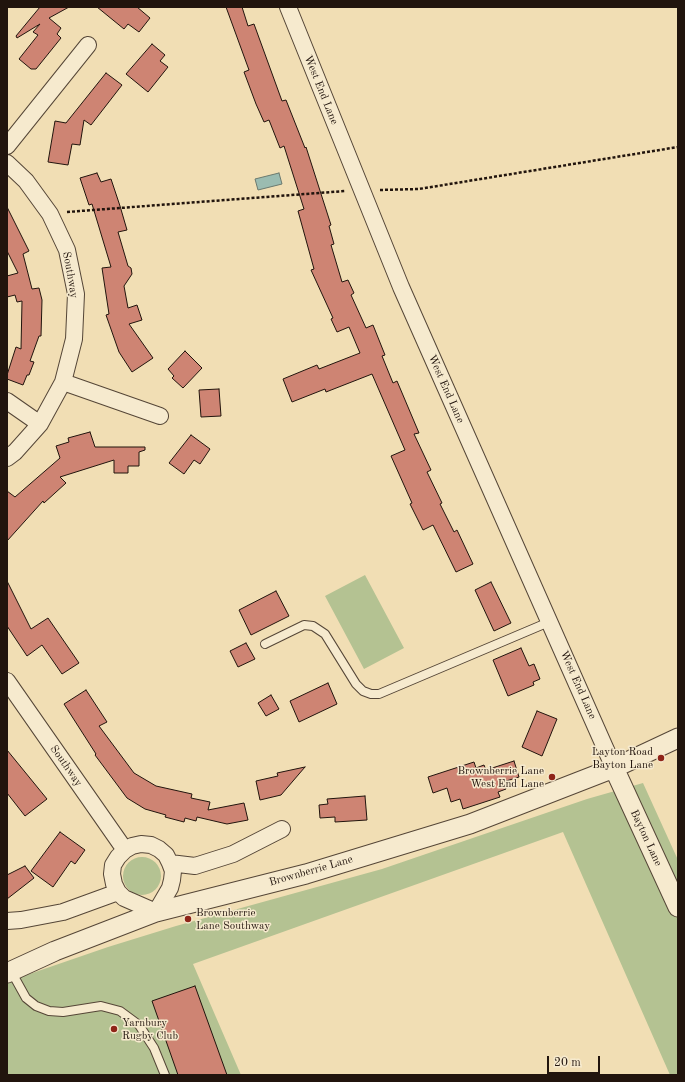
<!DOCTYPE html>
<html>
<head>
<meta charset="utf-8">
<style>
  body { margin:0 }
  #map { position:relative; width:685px; height:1082px; overflow:hidden; background:#f1deb4; font-family:"Old Standard TT",serif }
  canvas { display:block }
  .frame { position:absolute; inset:0; border:8px solid #21140d; pointer-events:none }
  .scale { position:absolute; left:547px; top:1056px; width:53px; height:18px; box-sizing:border-box; border:2px solid #21140d; border-top:0; padding-left:5px; font-size:12px; line-height:14px; white-space:nowrap; color:#21140d; -webkit-text-stroke:3px #f6eace; paint-order:stroke }
</style>
</head>
<body>
<div id="map">
<canvas width="685" height="1082"></canvas>
<div class="frame"></div>
<div class="scale">20 m</div>
</div>
<script>
const g = document.querySelector('canvas').getContext('2d');
g.lineJoin = 'round';
function fill(path, color) { g.fillStyle = color; g.fill(path, 'evenodd'); }
const poly = rows => new Path2D(rows.map(r => 'M' + r).join(''));
function trace(path, color, width, dash) { g.strokeStyle = color; g.lineWidth = width; g.lineCap = dash ? 'butt' : 'round'; g.setLineDash(dash || []); g.stroke(path); }
function drawText(font, color, halo, rows, align = 'center') {
  g.font = font + ' "Old Standard TT",serif'; g.lineWidth = 3; g.setLineDash([]); g.textBaseline = 'middle'; g.strokeStyle = halo; g.fillStyle = color; for (const [text, x, y, turn = 0] of rows) {
    g.save(); g.translate(x, y); g.rotate((+turn || 0) * Math.PI / 180); g.textAlign = isNaN(turn) ? turn : align; if (halo) g.strokeText(text, 0, 0); g.fillText(text, 0, 0); g.restore();
  }
}
const green = poly([
  [365,575,404,648,364,669,325,596],
  [643,783,678,860,678,1075,670,1075,563,832,193,964,241,1075,7,1075,7,983,15,979,108,947,176,926,382,869,587,799],
  '123 876a19 19 0 1 1 38 0a19 19 0 1 1-38 0Z'
]);
const water = poly([
  [279,173,282,184,258,190,255,179,279,173]
]);
const building = poly([
  [40,7,69,7,49,18,61,28,57,34,61,38,36,69,31,69,19,59,38,35,33,32,40,24,17,38,16,36,40,7],
  [97,7,137,7,150,18,139,32,128,24,124,29,97,7],
  [226,7,242,7,248,26,254,24,282,101,286,100,305,148,306,147,331,225,329,226,334,244,331,245,342,282,348,280,354,293,351,295,366,328,373,325,385,355,382,356,393,383,397,381,419,433,414,434,431,470,427,472,442,503,440,504,454,532,457,530,473,564,456,572,433,525,423,530,410,504,412,503,391,456,405,450,372,374,326,392,325,389,292,402,283,379,317,365,319,369,360,353,349,327,337,332,331,319,333,318,311,270,314,269,298,211,304,209,284,146,280,148,269,120,264,122,256,104,244,72,249,70,226,7],
  [152,44,165,55,160,61,168,67,148,92,126,74,152,44],
  [106,73,122,85,91,125,84,120,80,145,72,144,68,165,48,162,55,121,66,123,106,73],
  [97,173,101,182,111,179,120,206,127,230,118,232,128,266,131,268,132,274,124,286,128,308,137,305,142,320,129,324,153,358,132,372,119,352,106,315,109,314,102,268,111,267,92,204,89,205,80,178,97,173],
  [7,207,29,251,23,254,32,289,39,288,42,300,41,336,39,336,30,361,34,362,29,375,27,375,23,385,7,379,7,375,16,347,21,349,22,301,17,302,15,295,7,297,7,276,18,273,7,251,7,207],
  [185,351,202,368,183,388,172,378,174,376,168,369,185,351],
  [219,389,221,416,201,417,199,390,219,389],
  [90,432,95,447,145,447,145,450,139,452,139,466,128,466,128,473,114,473,114,460,60,477,66,483,44,503,43,501,7,541,7,491,15,497,60,458,56,446,69,442,68,438,90,432],
  [191,435,210,449,200,464,194,460,184,474,169,463,191,435],
  [7,581,31,629,48,618,79,663,62,674,42,645,27,656,7,626,7,581],
  [491,582,511,623,494,631,475,590,491,582],
  [276,591,289,616,251,635,239,610,276,591],
  [246,643,255,659,238,667,230,651,246,643],
  [521,648,529,666,534,664,540,679,533,682,534,685,508,696,493,660,521,648],
  [328,683,337,704,299,722,290,701,328,683],
  [86,690,107,722,99,726,134,773,156,786,192,794,191,798,210,802,208,810,244,803,248,820,227,824,197,817,196,821,185,818,184,822,165,817,166,815,145,809,127,798,95,755,96,754,64,704,86,690],
  [271,695,279,709,266,716,258,703,271,695],
  [537,711,557,719,542,756,522,747,537,711],
  [7,750,47,799,25,816,7,793,7,750],
  [514,761,519,777,503,782,506,789,498,792,500,797,463,809,460,799,451,802,447,788,433,793,428,777,474,762,476,768,484,765,486,770,514,761],
  [305,767,281,795,260,800,256,781,278,776,277,773,305,767],
  [365,796,367,820,335,822,335,817,320,818,319,805,328,804,327,799,365,796],
  [60,832,85,850,75,864,71,861,53,887,31,871,60,832],
  [25,866,34,878,7,899,7,875,25,866],
  [195,986,227,1075,178,1075,152,1001,195,986]
]);
const path = poly([
  [380,190,419,189,678,147],
  [67,212,345,191]
]);
const service = poly([
  [265,644,304,625,313,626,325,634,356,684,363,691,371,694,379,694,549,622],
  [11,971,26,998,36,1006,49,1011,63,1012,101,1006,120,1011,139,1025,154,1048,165,1075]
]);
const minor = poly([
  [288,7,401,287,614,768],
  [7,146,88,45],
  [7,163,26,181,50,214,67,250,76,294,74,339,63,382,40,424,15,452,7,458],
  [63,382,160,416],
  [7,401,40,424],
  [7,681,125,850],
  [141,844,151,845,159,849,166,855,170,863,173,871,172,880,170,888,156,912,124,898,118,892,114,884,112,874,113,865,118,857,125,850,132,846,141,844],
  [170,863,195,866,233,854,282,829],
  [7,921,21,920,63,912,118,892]
]);
const tertiary = poly([
  [614,768,678,907],
  [7,973,55,951,156,912,306,874,470,824,614,768,678,738]
]);
const markers = [
  [661,758,4,"#8f2418"],
  [552,777,4,"#8f2418"],
  [188,919,4,"#8f2418"],
  [114,1029,4,"#8f2418"]
];
const streetNames = [
  ["West End Lane",321,90,68],
  ["Southway",70,275,80],
  ["West End Lane",446,389,66],
  ["West End Lane",578,685,66],
  ["Southway",66,766,55],
  ["Bayton Lane",646,838,65],
  ["Brownberrie Lane",311,871,-16]
];
const poiNames = [
  ["Layton Road",653,752],
  ["Bayton Lane",653,765],
  ["Brownberrie Lane",544,771],
  ["West End Lane",544,784],
  ["Brownberrie",196,913,"left"],
  ["Lane Southway",196,926,"left"],
  ["Yarnbury",122,1023,"left"],
  ["Rugby Club",122,1036,"left"]
];
fill(green, '#b4c292');
fill(water, '#9bbcb1');
trace(water, '#6a796f', 1);
fill(building, '#ce8473');
trace(building, '#21140d', 1);
trace(service, '#554637', 10);
trace(minor, '#554637', 18);
trace(tertiary, '#554637', 21);
trace(path, '#21140d', 2.5, [3, 2]);
trace(service, '#f6eace', 8);
trace(minor, '#f6eace', 16);
trace(tertiary, '#f6eace', 19);
for (const [x, y, r, color] of markers) { const dot = new Path2D(); dot.arc(x, y, r, 0, 2 * Math.PI); g.fillStyle = color; g.fill(dot); trace(dot, '#f6eace', 1.5); }
drawText('11px', '#21140d', '#f6eace', streetNames);
drawText('11px', '#21140d', '#f6eace', poiNames, 'right');
</script>
</body>
</html>
